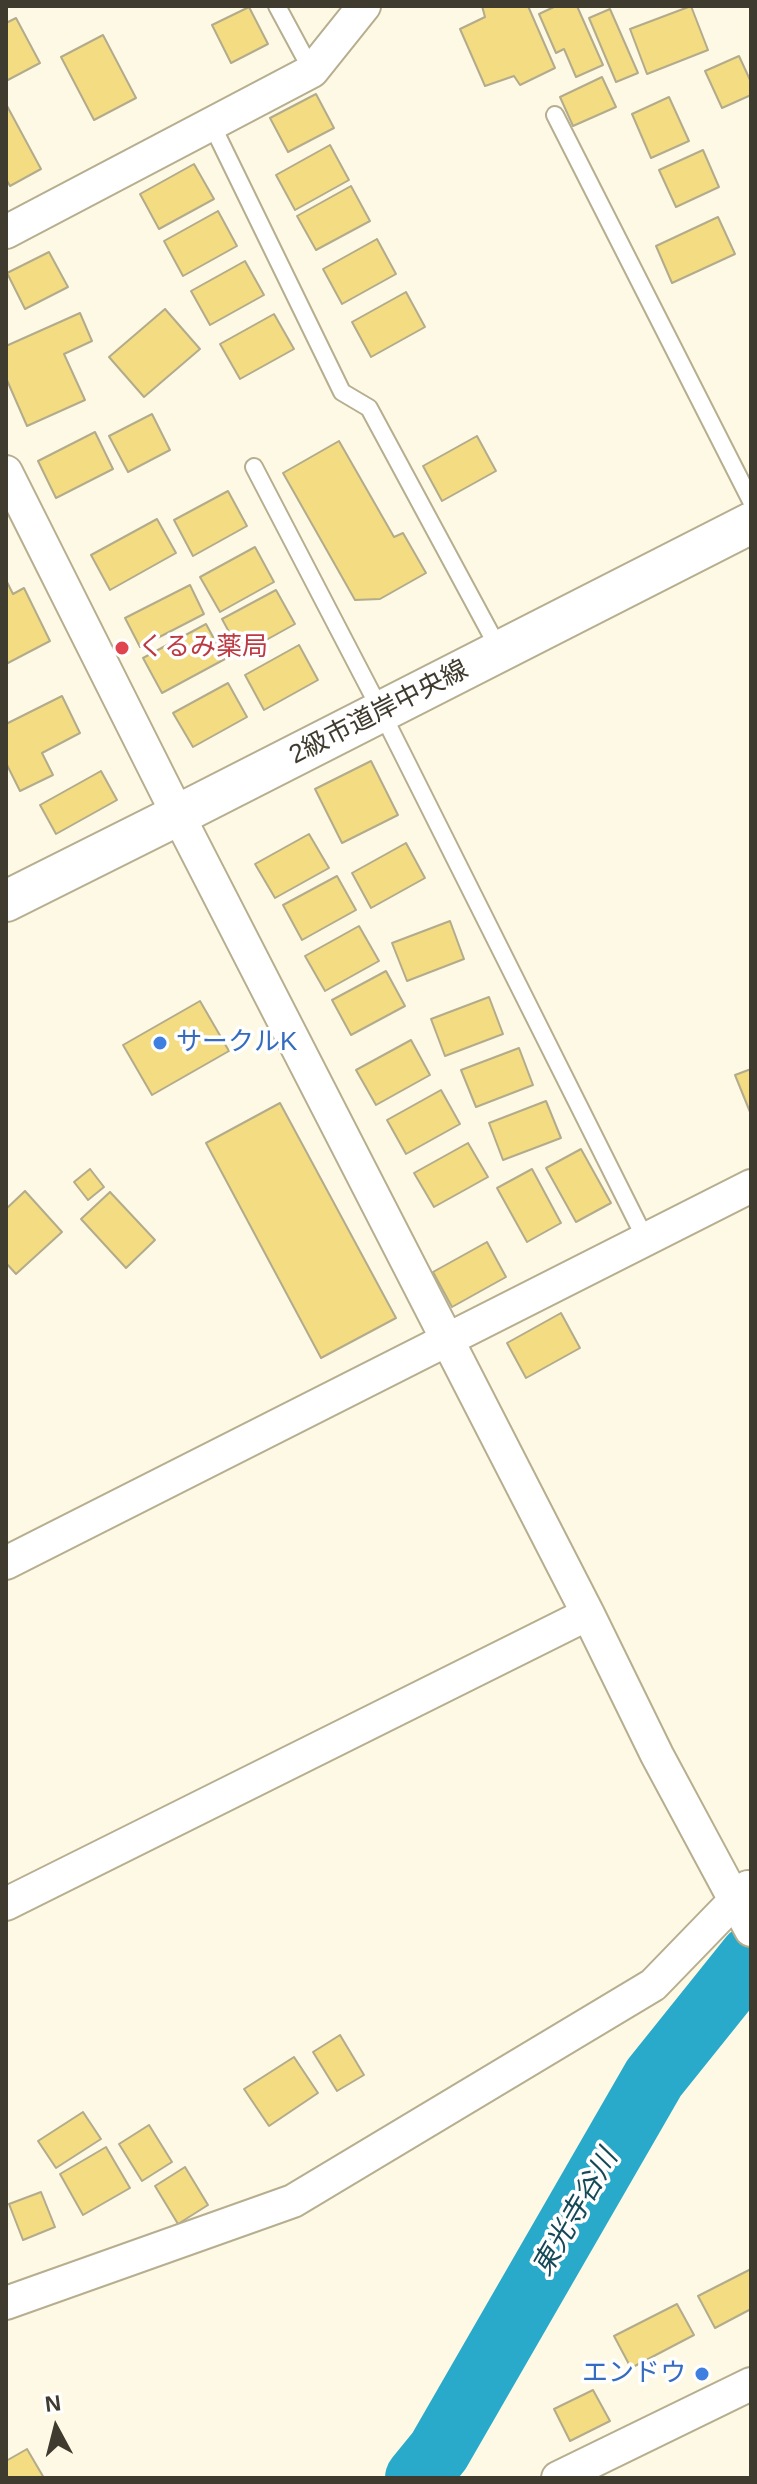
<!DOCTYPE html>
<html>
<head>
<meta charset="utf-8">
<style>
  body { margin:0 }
  #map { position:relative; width:757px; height:2484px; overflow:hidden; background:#fef9e5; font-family:Arial,sans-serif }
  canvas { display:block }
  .frame { position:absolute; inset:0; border:8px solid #3f3b2e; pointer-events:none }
  .north { position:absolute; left:16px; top:2388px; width:80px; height:80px; -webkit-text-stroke:6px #fff; paint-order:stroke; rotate:353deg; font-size:22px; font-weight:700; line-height:32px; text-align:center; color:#3f3b2e }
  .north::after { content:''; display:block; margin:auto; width:28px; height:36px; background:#3f3b2e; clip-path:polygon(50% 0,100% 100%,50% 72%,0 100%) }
</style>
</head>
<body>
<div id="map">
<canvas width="757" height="2484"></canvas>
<div class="frame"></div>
<div class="north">N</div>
</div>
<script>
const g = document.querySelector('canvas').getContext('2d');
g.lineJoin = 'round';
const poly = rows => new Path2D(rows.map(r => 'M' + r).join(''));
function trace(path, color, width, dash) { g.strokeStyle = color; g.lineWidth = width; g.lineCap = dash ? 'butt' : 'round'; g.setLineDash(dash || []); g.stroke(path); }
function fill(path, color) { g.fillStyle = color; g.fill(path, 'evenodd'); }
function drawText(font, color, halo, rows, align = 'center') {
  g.font = font + ' Arial,"Noto Sans JP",sans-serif'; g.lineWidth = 7; g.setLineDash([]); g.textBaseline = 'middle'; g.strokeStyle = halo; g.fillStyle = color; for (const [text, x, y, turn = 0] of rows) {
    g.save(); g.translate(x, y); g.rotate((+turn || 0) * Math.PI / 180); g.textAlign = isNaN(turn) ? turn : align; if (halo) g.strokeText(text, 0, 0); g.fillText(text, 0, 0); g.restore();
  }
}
const river = poly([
  [417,2478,439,2451,654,2078,751,1957]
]);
const building = poly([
  [482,6,528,6,555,68,520,85,514,76,485,86,460,29,485,17,482,6],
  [556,6,577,6,603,65,576,77,564,49,556,53,539,14,556,6],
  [691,6,708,50,647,74,630,29,691,6],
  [249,7,268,44,231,63,212,25,249,7],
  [610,9,638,73,616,82,589,18,610,9],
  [16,18,40,63,6,81,6,23,16,18],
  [103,35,136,98,94,120,61,57,103,35],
  [739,56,751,82,751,95,722,108,705,71,739,56],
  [602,77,616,107,573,126,560,97,602,77],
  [316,94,334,128,288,152,270,118,316,94],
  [669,97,689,141,651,158,632,114,669,97],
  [6,104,41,169,10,186,6,179,6,104],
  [330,145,349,180,295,210,276,175,330,145],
  [703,150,719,187,676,207,659,170,703,150],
  [194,164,214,199,159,229,140,194,194,164],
  [351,186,370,221,316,250,297,216,351,186],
  [218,211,237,246,183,276,164,241,218,211],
  [718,217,735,254,672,283,656,246,718,217],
  [377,239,396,274,342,304,323,269,377,239],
  [49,252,68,287,25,309,7,273,49,252],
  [245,261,264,295,210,325,191,291,245,261],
  [406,292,425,327,371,357,352,322,406,292],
  [165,309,200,349,144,397,109,357,165,309],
  [80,313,92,341,64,354,85,400,27,426,6,378,6,346,80,313],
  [274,314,294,349,240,379,220,344,274,314],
  [152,414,170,450,128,472,109,436,152,414],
  [95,432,113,469,56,498,38,461,95,432],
  [477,436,496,471,442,501,423,466,477,436],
  [339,441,394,537,403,533,426,573,380,599,355,600,283,473,339,441],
  [228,491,247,526,193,556,174,520,228,491],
  [157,519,176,553,110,590,91,555,157,519],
  [255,547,274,582,220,612,200,577,255,547],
  [6,580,13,594,24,588,50,641,6,664,6,580],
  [190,585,204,614,140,647,125,618,190,585],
  [276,590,295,624,241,654,222,619,276,590],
  [206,624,225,659,162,693,143,658,206,624],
  [299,645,318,680,264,710,245,675,299,645],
  [228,683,247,717,193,747,173,713,228,683],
  [62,696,80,733,42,753,53,775,20,791,6,763,6,724,62,696],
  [371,761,398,815,342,843,315,789,371,761],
  [101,771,117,800,56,834,40,805,101,771],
  [309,834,329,868,275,898,255,864,309,834],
  [406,843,425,878,371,908,352,873,406,843],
  [337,876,356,910,302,940,283,905,337,876],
  [450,921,464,959,407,981,392,943,450,921],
  [359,926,379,961,325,991,305,956,359,926],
  [386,971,405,1006,351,1035,332,1000,386,971],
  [489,997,503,1034,445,1056,431,1019,489,997],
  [200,1001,229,1051,152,1095,123,1045,200,1001],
  [411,1040,430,1075,376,1105,356,1070,411,1040],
  [519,1048,533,1085,476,1107,461,1070,519,1048],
  [751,1069,751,1111,750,1112,735,1075,751,1069],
  [441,1090,460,1124,406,1154,387,1120,441,1090],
  [546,1101,561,1138,503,1160,489,1123,546,1101],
  [280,1103,396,1318,321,1358,206,1143,280,1103],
  [468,1143,488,1177,434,1207,414,1173,468,1143],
  [581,1149,611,1203,576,1222,546,1168,581,1149],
  [90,1169,104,1187,88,1200,74,1182,90,1169],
  [532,1169,561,1223,527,1242,497,1188,532,1169],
  [25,1191,62,1232,16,1274,6,1263,6,1209,25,1191],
  [110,1192,155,1240,126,1268,81,1219,110,1192],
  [487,1242,506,1277,452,1307,433,1272,487,1242],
  [561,1313,580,1348,526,1378,507,1343,561,1313],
  [340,2035,364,2075,337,2091,313,2052,340,2035],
  [294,2057,318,2093,269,2126,244,2089,294,2057],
  [83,2112,101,2139,56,2168,38,2141,83,2112],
  [149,2125,172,2162,142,2181,119,2144,149,2125],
  [106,2147,130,2188,83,2215,60,2174,106,2147],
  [185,2167,208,2205,178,2224,155,2186,185,2167],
  [41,2192,55,2227,23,2240,9,2204,41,2192],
  [751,2269,751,2309,715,2328,698,2296,751,2269],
  [677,2304,694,2335,631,2368,614,2336,677,2304],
  [593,2390,610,2421,570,2441,554,2409,593,2390],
  [27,2449,44,2478,6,2478,6,2461,27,2449]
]);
const service = poly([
  [277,6,312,71],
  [555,115,751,501],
  [212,125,342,392,369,408,500,651],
  [254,467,381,711,646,1240]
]);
const minor = poly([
  [6,232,312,71,364,6],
  [6,472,178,815,588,1614,657,1755,751,1930],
  [6,1563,751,1186],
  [6,1904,588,1614],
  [6,2303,293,2201,653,1985,748,1887],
  [558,2478,751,2384]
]);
const tertiary = poly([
  [6,901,178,815,751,523]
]);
const markers = [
  [122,648,8,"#e0444e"],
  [160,1043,8,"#3f7fe0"],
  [702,2374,8,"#3f7fe0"]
];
const healthNames = [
  ["くるみ薬局",138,648]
];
const streetNames = [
  ["2級市道岸中央線",379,713,-27]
];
const shopNames = [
  ["サークルK",176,1043],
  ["エンドウ",686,2374,"right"]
];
const waterNames = [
  ["東光寺谷川",576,2213,-60]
];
trace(river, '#29aaca', 64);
fill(building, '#f3dc81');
trace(building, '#b2ab8c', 2);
trace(service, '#b6ae8f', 20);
trace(minor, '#b6ae8f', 36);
trace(tertiary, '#b6ae8f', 44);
trace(service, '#fff', 16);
trace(minor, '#fff', 32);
trace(tertiary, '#fff', 40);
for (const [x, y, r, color] of markers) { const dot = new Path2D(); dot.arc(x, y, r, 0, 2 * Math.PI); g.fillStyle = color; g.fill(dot); trace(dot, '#fff', 3); }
drawText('26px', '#be3a42', '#fff', healthNames, 'left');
drawText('26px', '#3f3b2e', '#fff', streetNames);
drawText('26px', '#366cbe', '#fff', shopNames, 'left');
drawText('italic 28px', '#154957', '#fff', waterNames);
</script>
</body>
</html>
